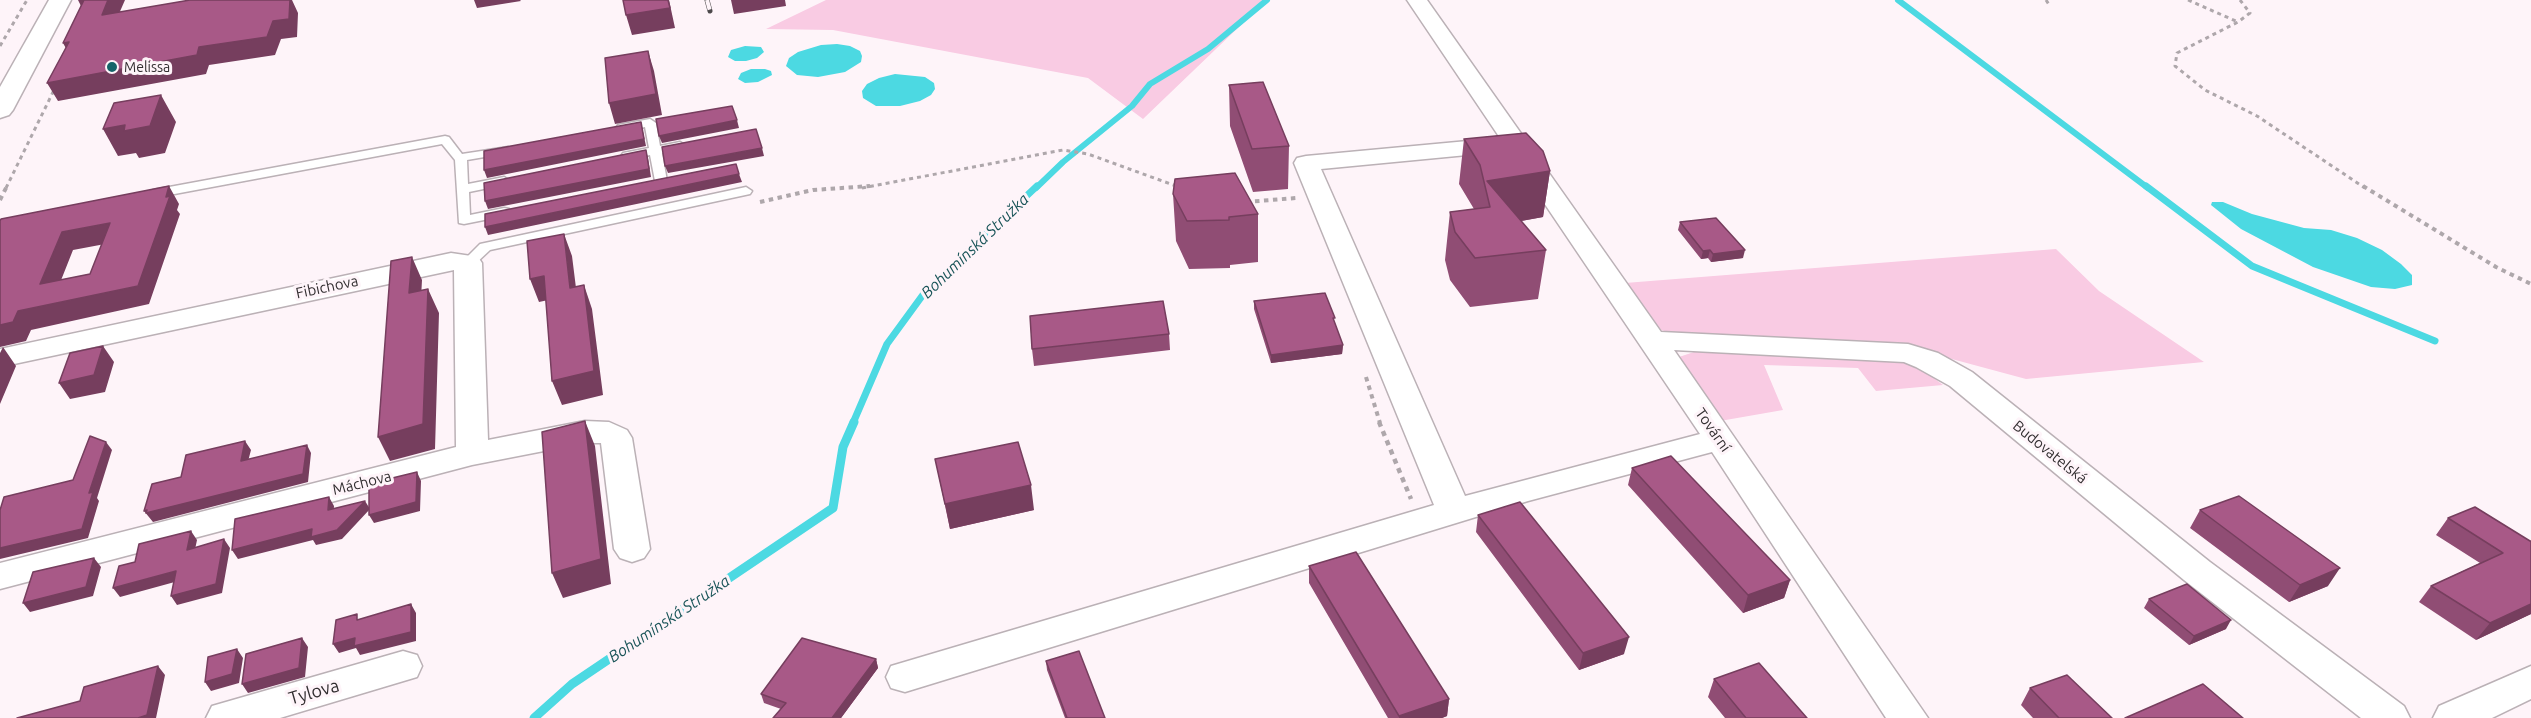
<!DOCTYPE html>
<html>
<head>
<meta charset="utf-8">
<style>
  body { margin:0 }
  canvas { display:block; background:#fef4f9 }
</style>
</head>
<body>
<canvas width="2531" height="718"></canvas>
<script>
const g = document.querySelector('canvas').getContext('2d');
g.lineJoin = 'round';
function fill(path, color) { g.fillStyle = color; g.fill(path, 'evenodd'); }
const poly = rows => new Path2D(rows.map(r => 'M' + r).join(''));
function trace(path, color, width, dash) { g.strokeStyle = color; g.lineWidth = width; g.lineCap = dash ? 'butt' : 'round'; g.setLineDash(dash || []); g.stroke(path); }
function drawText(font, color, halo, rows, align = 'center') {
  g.font = font + ' Ubuntu,sans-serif'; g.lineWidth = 6; g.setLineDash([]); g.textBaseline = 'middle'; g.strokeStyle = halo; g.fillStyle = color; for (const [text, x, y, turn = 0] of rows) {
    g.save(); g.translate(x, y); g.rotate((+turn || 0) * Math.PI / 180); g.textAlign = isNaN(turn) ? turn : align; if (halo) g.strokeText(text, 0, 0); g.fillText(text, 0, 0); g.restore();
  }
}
const green = poly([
  [826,0,1267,0,1143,119,1088,78,833,30,766,29],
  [2056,249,2099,291,2204,362,2026,379,1911,348,1690,338,1657,329,1625,283],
  [1697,351,1908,359,1943,385,1876,391,1858,368,1764,365,1783,410,1720,421,1676,358]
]);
const water = poly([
  [837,44,850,46,860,51,862,56,861,62,845,72,818,77,797,75,786,66,789,58,798,52,821,45],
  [745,46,761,47,764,52,757,58,746,61,735,61,728,57,731,50],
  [751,69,765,69,771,71,772,75,758,82,745,83,738,79,741,73],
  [895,74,925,77,934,83,935,89,931,95,920,101,900,106,876,106,863,98,862,91,867,84,879,78],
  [2212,202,2223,202,2252,214,2304,228,2331,230,2357,238,2382,250,2401,264,2412,275,2412,285,2395,289,2371,287,2313,267,2241,229,2211,205]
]);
const streamFar2 = poly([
  [1898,0,2148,188],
  [1036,188,1063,162,1132,106,1150,84,1208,49,1267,0]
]);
const streamFar1 = poly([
  [2146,186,2252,266,2435,341],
  [853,423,887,344,925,292,1037,186]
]);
const stream = poly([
  [534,718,572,684,833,508,843,447,854,422]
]);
const pathFar2 = poly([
  [2046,0,2050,6],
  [2188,0,2238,22],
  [2240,0,2250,13,2238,22,2177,53,2175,66,2205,90,2257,116,2365,188],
  [0,46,27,0],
  [6,188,55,88],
  [862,188,1063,150,1088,154,1179,187]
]);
const pathFar1 = poly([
  [2363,186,2496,267,2531,284],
  [0,200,7,186],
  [760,202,813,190,870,186],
  [1246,202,1296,198],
  [1366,377,1380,423]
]);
const path = poly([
  [1379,422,1411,499]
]);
const service = poly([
  [650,119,656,123,660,146,680,142,686,146,684,149,662,153,667,181,661,185,655,181,650,155,627,160,621,156,623,153,649,148,645,127,622,132,616,128,618,125,650,119],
  [445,136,449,137,462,154,508,147,508,153,467,160,468,184,504,177,510,181,508,184,469,192,470,215,504,208,509,209,510,212,509,215,464,224,459,223,455,160,442,144,153,198,147,194,153,190,445,136],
  [746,187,752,191,750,194,490,250,473,266,463,266,461,263,480,244,746,187]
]);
const minor = poly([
  [1407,0,1427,0,1661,332,1908,344,1938,353,1972,372,2210,562,2404,706,2410,718,2361,718,2184,580,1950,386,1916,367,1904,362,1674,350,1928,718,1886,718,1712,452,1528,501,905,692,891,688,886,677,891,666,1434,505,1294,163,1297,158,1306,156,1500,138,1407,0],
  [1509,151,1700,434,1465,496,1321,169,1509,151],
  [451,253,478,257,482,263,488,440,585,421,609,422,627,430,632,438,650,549,644,558,632,562,620,558,614,549,601,443,585,443,472,465,0,589,0,563,456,447,454,270,0,367,0,349,451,253],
  [403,651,417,655,422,666,417,677,280,718,206,718,212,706,403,651],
  [2531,666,2531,699,2492,718,2433,718,2439,706,2531,666]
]);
const secondary = poly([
  [49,0,71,0,13,110,9,115,0,118,0,87,49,0]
]);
const rail = poly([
  [707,0,710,11]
]);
const wall = poly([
  [1229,85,1289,146,1288,189,1253,192,1230,126],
  [1464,139,1550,171,1543,217,1521,221,1546,250,1538,299,1470,307,1450,280,1445,260,1450,212,1474,209,1459,184],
  [1173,194,1258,214,1258,262,1230,265,1230,268,1189,269,1176,241],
  [1680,222,1743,258,1711,262,1708,258,1701,259,1678,230],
  [1254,301,1334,323,1343,345,1342,354,1271,363,1254,309],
  [1169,334,1170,350,1034,366,1032,349],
  [935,459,1034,510,950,529],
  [1632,468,1790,580,1784,598,1743,613,1628,485],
  [2200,510,2328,586,2289,602,2190,528],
  [1478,515,1624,654,1579,670,1476,532],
  [2448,518,2530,541,2531,614,2476,640,2419,602,2431,586,2480,563,2436,535],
  [1309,566,1449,699,1447,716,1442,718,1388,718,1309,583],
  [2149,599,2226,629,2189,645,2144,608],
  [876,659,878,668,841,718,773,718,781,709,764,703,761,694],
  [1046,661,1105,718,1065,718,1047,670],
  [1714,679,1807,718,1725,718,1708,697],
  [2030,688,2112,718,2033,718,2021,705]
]);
const shadedWall = poly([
  [78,0,93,0,83,10],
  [108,0,125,0,111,32,102,15],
  [290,0,292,0,298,13,297,37,281,39,275,55,209,65,206,74,58,101,47,83,199,47,273,21],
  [474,0,520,0,521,1,477,8],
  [669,0,675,28,632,35,626,15],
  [731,0,785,0,786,6,734,14],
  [69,42,73,61,63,43],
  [648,51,654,71,662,115,615,124,609,103],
  [161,95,176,122,165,153,139,158,136,153,118,156,103,129],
  [737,120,739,128,662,143,659,136],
  [641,122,646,146,487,178,484,170],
  [762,148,764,156,668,173,665,166],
  [646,150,648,158,651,177,488,209,485,201],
  [1550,171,1543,217,1488,227,1490,207,1487,181],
  [739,174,742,182,488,235,485,227],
  [169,186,179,204,177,210,180,214,149,304,31,330,26,341,0,347,0,325,18,311,138,286],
  [110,223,121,241,73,250,52,303,40,284,62,232],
  [564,234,572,256,579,312,570,288],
  [1710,250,1708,258,1701,259,1703,251],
  [1745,250,1743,258,1711,262,1713,254],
  [412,257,422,280,420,317,409,293],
  [544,276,553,299,539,302,530,279],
  [584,285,592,309,603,395,562,405,552,381],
  [428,289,439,313,435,449,390,461,378,437],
  [1343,345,1342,354,1271,363,1271,355],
  [103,346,114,362,105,392,70,399,59,383],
  [3,347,16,366,0,404,0,353],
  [585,421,595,446,611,584,563,598,552,573],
  [245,441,251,450,246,469,241,461],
  [106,442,112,450,97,498,99,501,88,538,0,559,0,548,89,493],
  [307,445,311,453,308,482,153,522,144,511],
  [417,472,421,481,420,511,374,523,369,515],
  [1031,485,1034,510,950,529,945,504],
  [329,497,334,506,333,519,328,510],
  [365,501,370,509,342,539,316,545,313,540,238,559,232,550],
  [191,531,197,540,193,559,187,550],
  [224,539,230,548,222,593,177,605,171,596],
  [94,558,101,567,93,596,30,612,23,603],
  [2340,568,2328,586,2289,602,2300,585],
  [176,571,182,580,120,597,113,588],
  [1790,580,1784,598,1743,613,1748,595],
  [411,604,416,613,416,641,360,655,356,648,339,653,333,644,355,638],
  [2531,604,2531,614,2476,640,2490,623],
  [2231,620,2226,629,2189,645,2194,636],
  [1629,637,1624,654,1579,670,1583,653],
  [302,638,308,647,305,677,248,693,242,684],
  [237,649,243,658,239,683,211,691,205,682],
  [876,659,878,668,841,718,832,718],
  [158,666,165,675,156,718,138,718],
  [1449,699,1447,716,1442,718,1399,718,1399,716]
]);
const building = poly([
  [84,0,108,0,102,15,190,0,290,0,289,19,273,21,267,37,199,47,197,55,47,83,69,42,63,43,84,0],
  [623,0,668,0,670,8,626,15,623,0],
  [648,51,656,94,609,103,605,58,648,51],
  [1263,82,1289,146,1252,149,1229,85,1263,82],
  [161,95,150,126,124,131,125,125,103,129,114,103,161,95],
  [732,106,737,120,659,136,656,119,732,106],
  [641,122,644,139,484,170,484,151,641,122],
  [756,129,762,148,665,166,662,147,756,129],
  [1526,133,1543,151,1550,171,1487,181,1546,250,1475,258,1455,232,1450,212,1490,207,1480,165,1464,139,1526,133],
  [646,150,649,169,485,201,484,183,646,150],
  [736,164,739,174,485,227,485,214,736,164],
  [1235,173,1258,214,1229,217,1229,220,1187,221,1173,194,1175,179,1235,173],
  [169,186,166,197,170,196,138,286,18,311,13,322,0,325,0,221,1,219,169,186],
  [110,223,90,274,40,284,62,232,110,223],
  [1716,218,1745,250,1713,254,1710,250,1703,251,1680,222,1716,218],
  [564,234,570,288,584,285,594,371,552,381,544,276,530,279,527,241,564,234],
  [412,257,409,293,428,289,423,424,378,437,391,261,412,257],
  [1325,293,1335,318,1333,318,1343,345,1271,355,1254,301,1325,293],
  [1163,301,1169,334,1032,349,1030,316,1163,301],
  [103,346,94,375,59,383,70,353,103,346],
  [585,421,601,559,552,573,542,432,585,421],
  [90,436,106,442,89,493,93,492,82,529,0,548,0,510,4,497,73,480,90,436],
  [245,441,241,461,307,445,303,474,146,513,147,510,144,511,152,484,181,477,186,455,245,441],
  [1018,442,1031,485,945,504,935,459,1018,442],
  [1671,456,1790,580,1748,595,1632,468,1671,456],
  [417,472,416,502,369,515,369,487,384,483,384,480,417,472],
  [2239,496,2340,568,2300,585,2200,510,2239,496],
  [329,497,328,510,365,501,337,530,311,537,312,529,232,550,235,519,329,497],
  [1520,502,1629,637,1583,653,1478,515,1520,502],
  [2475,507,2530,541,2531,541,2531,604,2490,623,2431,586,2503,553,2448,518,2475,507],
  [191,531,187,550,224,539,216,584,171,596,176,571,113,588,119,566,135,562,139,544,191,531],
  [1356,552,1449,699,1399,716,1309,566,1356,552],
  [94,558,86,587,23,603,33,572,94,558],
  [2187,584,2231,620,2194,636,2149,599,2187,584],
  [411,604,411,632,354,646,355,638,333,644,336,620,357,614,357,620,411,604],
  [302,638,299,668,242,684,246,654,302,638],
  [802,638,876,659,832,718,773,718,786,703,761,694,802,638],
  [237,649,232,674,205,682,208,657,237,649],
  [1079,651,1105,718,1067,718,1046,661,1079,651],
  [1759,663,1807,718,1746,718,1714,679,1759,663],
  [158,666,147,715,138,718,17,718,80,701,84,687,158,666],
  [2067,675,2112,718,2059,718,2030,688,2067,675],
  [2203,684,2243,718,2125,718,2203,684]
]);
const markers = [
  [112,67,6,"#156469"]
];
const farPoinames = [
  ["Melissa",124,67]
];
const streetNames = [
  ["Fibichova",327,287,-12],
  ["Tovární",1713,430,55],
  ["Budovatelská",2050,452,39],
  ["Máchova",362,483,-14]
];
const waterNames = [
  ["Bohumínská Stružka",975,246,-44],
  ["Bohumínská Stružka",669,619,-34]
];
const nearStreetnames = [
  ["Tylova",314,692,-16]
];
fill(green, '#f9cbe3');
fill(water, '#4cd9e2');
trace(streamFar2, '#4cd9e2', 6);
trace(streamFar1, '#4cd9e2', 7);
trace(stream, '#4cd9e2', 9);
trace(service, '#bbb1b6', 3);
trace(minor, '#bbb1b6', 3);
trace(secondary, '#bbb1b6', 3);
trace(pathFar2, '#aea7ab', 3, [4, 4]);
trace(pathFar1, '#aea7ab', 4, [4.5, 4.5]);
trace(path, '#aea7ab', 4.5, [5, 5]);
fill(service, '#fff');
fill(minor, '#fff');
fill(secondary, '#fff');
trace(rail, '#4d494b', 5);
trace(rail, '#fef4f9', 4, [10]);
fill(wall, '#904d74');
fill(shadedWall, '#763e5e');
fill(building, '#a85987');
trace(building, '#763e5e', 1.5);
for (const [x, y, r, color] of markers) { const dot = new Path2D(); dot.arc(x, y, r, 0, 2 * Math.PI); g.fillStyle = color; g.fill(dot); trace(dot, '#fef4f9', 2); }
drawText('14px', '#322e30', '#fef4f9', farPoinames, 'left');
drawText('15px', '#322e30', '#fef4f9', streetNames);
drawText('italic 16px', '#195458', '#fef4f9', waterNames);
drawText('18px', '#322e30', '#fef4f9', nearStreetnames);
</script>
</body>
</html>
